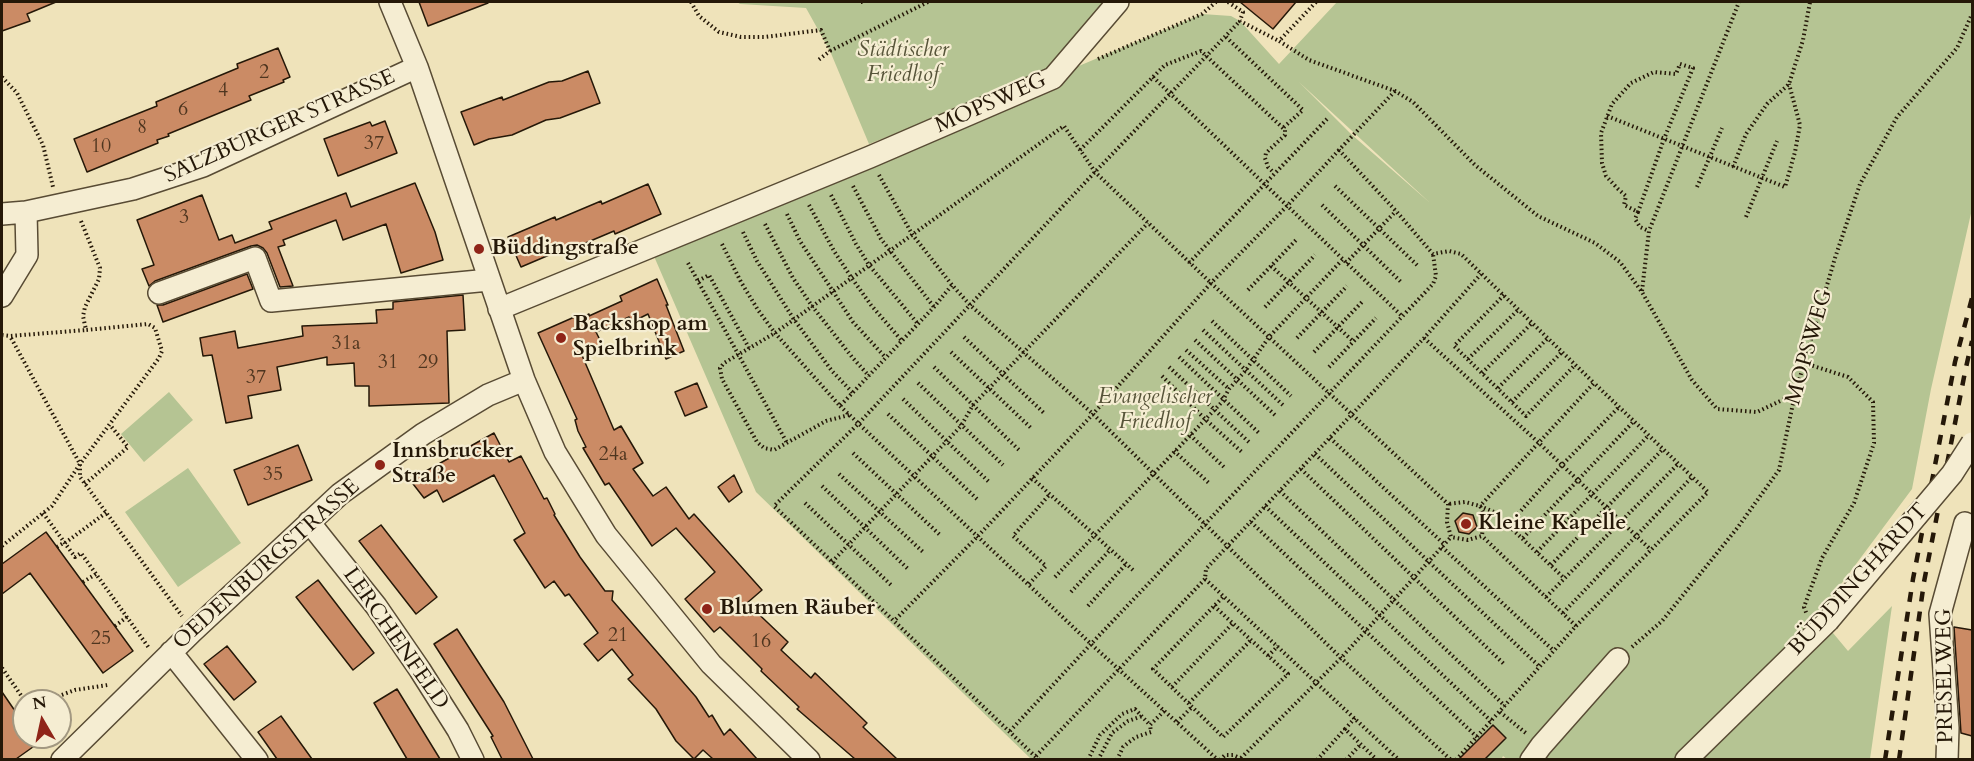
<!DOCTYPE html>
<html>
<head>
<meta charset="utf-8">
<style>
  body { margin:0 }
  #map { position:relative; width:1974px; height:761px; overflow:hidden; background:#efe3ba; font-family:Cardo,serif }
  canvas { display:block }
  .frame { position:absolute; inset:0; border:3px solid #251808; pointer-events:none }
  .north { position:absolute; left:12px; top:689px; width:60px; height:60px; box-sizing:border-box; background:#f5edd2; border:2px solid #a29881; border-radius:50%; rotate:351deg; font-size:16px; font-weight:700; line-height:24px; text-align:center; color:#251808 }
  .north::after { content:''; display:block; margin:auto; width:21px; height:27px; background:#8f2418; clip-path:polygon(50% 0,100% 100%,50% 72%,0 100%) }
</style>
</head>
<body>
<div id="map">
<canvas width="1974" height="761"></canvas>
<div class="frame"></div>
<div class="north">N</div>
</div>
<script>
const g = document.querySelector('canvas').getContext('2d');
g.lineJoin = 'round';
function fill(path, color) { g.fillStyle = color; g.fill(path, 'evenodd'); }
const poly = rows => new Path2D(rows.map(r => 'M' + r).join(''));
function trace(path, color, width, dash) { g.strokeStyle = color; g.lineWidth = width; g.lineCap = dash ? 'butt' : 'round'; g.setLineDash(dash || []); g.stroke(path); }
function drawText(font, color, halo, rows, align = 'center') {
  g.font = font + ' Cardo,serif'; g.lineWidth = 4.5; g.setLineDash([]); g.textBaseline = 'middle'; g.strokeStyle = halo; g.fillStyle = color; for (const [text, x, y, turn = 0] of rows) {
    g.save(); g.translate(x, y); g.rotate((+turn || 0) * Math.PI / 180); g.textAlign = isNaN(turn) ? turn : align; if (halo) g.strokeText(text, 0, 0); g.fillText(text, 0, 0); g.restore();
  }
}
const green = poly([
  [737,2,1105,2,1052,71,869,144,830,51,806,8,740,4],
  [1337,2,1972,2,1972,209,1931,389,1912,489,1818,615,1848,651,1892,606,1870,759,1508,760,1503,756,1501,760,1031,759,756,492,650,247,1202,14,1231,16,1240,21,1279,64],
  [1299,82,1428,201,1429,202,1351,134],
  [169,392,193,420,144,462,121,434],
  [188,468,241,543,178,587,125,512]
]);
const building = poly([
  [2,2,56,2,27,14,30,21,2,31,2,2],
  [419,2,487,2,488,3,428,26,419,2],
  [1240,2,1296,2,1273,29,1240,2],
  [278,48,290,77,283,80,284,82,249,96,251,100,168,134,169,136,157,140,158,143,87,172,74,139,157,106,156,102,238,68,237,64,278,48],
  [588,71,600,103,560,118,546,120,512,135,489,139,474,145,461,112,502,97,503,100,549,82,562,81,588,71],
  [385,121,397,153,338,176,324,139,370,122,372,126,385,121],
  [415,183,435,232,443,260,401,273,386,224,343,240,336,220,283,240,285,245,278,247,293,286,280,287,267,253,263,248,257,245,251,246,155,281,149,286,142,269,154,265,137,220,202,195,219,240,232,235,235,243,272,229,269,222,346,193,351,207,415,183],
  [648,184,661,214,615,234,614,231,569,250,568,247,521,267,508,237,555,217,556,220,601,201,602,204,648,184],
  [247,274,253,289,163,322,157,305,163,305,247,274],
  [657,279,668,305,666,305,684,351,666,359,648,314,632,322,629,317,596,332,602,344,581,353,614,430,621,426,643,463,633,469,653,496,666,487,689,519,694,514,762,590,747,603,788,642,781,650,811,678,815,673,867,723,863,727,897,759,855,759,797,709,799,707,761,671,762,669,720,627,714,632,685,599,715,572,676,528,652,546,609,483,605,485,583,448,586,447,578,431,575,420,577,419,538,333,579,315,581,318,589,314,589,316,622,301,620,296,657,279],
  [463,295,465,330,447,331,449,403,369,406,369,386,355,386,354,363,327,365,327,357,277,367,281,390,248,396,252,418,226,423,212,355,203,356,200,338,235,331,238,348,303,336,302,326,377,323,376,310,393,309,393,302,463,295],
  [697,383,707,407,685,416,675,392,697,383],
  [494,433,509,462,521,456,544,499,547,498,555,514,554,515,580,557,605,591,613,591,612,600,696,697,709,717,712,715,724,735,730,729,757,759,713,759,703,750,694,759,676,741,656,709,628,679,633,675,612,649,598,661,584,644,598,633,569,594,565,596,554,581,545,588,514,540,525,533,494,475,443,502,437,490,424,498,410,480,494,433],
  [298,445,312,480,248,505,234,470,298,445],
  [734,475,742,492,729,502,718,487,734,475],
  [1463,513,1473,515,1477,527,1469,534,1459,532,1455,521,1463,513],
  [381,525,437,597,416,614,359,541,381,525],
  [46,532,133,651,103,673,30,573,2,594,2,564,46,532],
  [318,580,374,653,353,670,296,597,318,580],
  [1954,627,1972,630,1972,736,1961,733,1954,627],
  [457,629,504,702,533,759,502,759,491,737,493,736,434,644,457,629],
  [227,646,256,682,234,700,204,664,227,646],
  [397,689,421,728,440,759,407,759,374,703,397,689],
  [2,692,24,724,24,737,47,737,16,759,2,759,2,692],
  [281,716,312,759,277,759,258,732,281,716],
  [1493,725,1506,738,1485,759,1459,759,1493,725]
]);
const path = poly([
  [691,2,699,16,719,32,741,37,765,37,821,30,830,51,817,61],
  [861,2,865,2],
  [1228,2,1243,12,1240,21,1279,41],
  [1316,2,1279,41,1309,60,1395,91,1413,102,1475,165,1538,216,1595,243,1620,262,1642,292,1692,380,1717,409,1757,412,1795,394],
  [1226,37,1303,110,1283,128],
  [830,51,928,2],
  [1098,59,1202,14,1216,2],
  [1680,64,1693,68,1664,139,1638,212,1624,205,1626,196,1618,189,1606,176,1602,163,1601,133,1612,104,1631,83,1654,72,1676,74,1680,64],
  [2,77,17,93,43,145,53,187],
  [1153,77,1402,316],
  [1395,91,1339,150,1396,211,1433,254,1449,251,1461,254,1594,383,1480,506],
  [1607,116,1785,187,1795,152,1800,125,1789,84],
  [1080,150,1165,65,1201,51,1285,130,1285,135,1266,153,1265,158,1268,167,1274,173],
  [1339,150,1287,206,1211,283,1448,504,1447,522,1451,537,1468,540,1482,536,1484,514,1480,506,1465,502,1448,504],
  [1733,167,1746,134,1767,104,1789,84,1803,40,1810,2],
  [879,175,912,234,952,285,970,305,1093,414,1341,658,1451,760],
  [853,186,881,239,934,307],
  [1335,186,1418,266],
  [1697,187,1722,128],
  [831,195,856,244,869,265,918,324],
  [809,205,834,251,851,277,871,305,902,341],
  [1322,205,1402,283],
  [1638,212,1635,219,1640,227,1649,231],
  [787,214,800,241,853,322,885,357],
  [1746,217,1777,141],
  [81,221,100,268,99,279,85,307,83,316,86,330,148,324,155,328,162,351,159,358,80,464,80,477,182,616],
  [765,224,793,278,812,306,852,357,869,376],
  [743,232,757,261,793,318,832,371,853,393],
  [722,244,741,282,758,310,775,333,840,406,934,307,952,285],
  [688,263,787,443],
  [1189,263,1327,119],
  [1346,263,1396,211],
  [1271,266,1354,342],
  [698,281,709,275,749,348],
  [1248,290,1297,239],
  [1642,291,1649,231,1739,2],
  [1504,295,1454,346,1526,416,1575,365],
  [1265,307,1315,255],
  [1212,321,1291,396],
  [1203,330,1285,407],
  [2,335,10,336,86,330],
  [964,337,1045,414],
  [1297,338,1347,286],
  [1424,338,1539,443,1651,550],
  [1195,340,1276,416],
  [1186,350,1229,389],
  [951,352,1031,428],
  [1314,352,1362,302],
  [1179,357,1260,434],
  [1468,359,1518,310],
  [1804,363,1848,377,1873,402,1874,443,1854,503,1822,558,1804,607,1807,615],
  [934,367,1019,450],
  [1169,367,1251,444],
  [1329,367,1376,318],
  [1482,373,1532,323],
  [1162,376,1205,419,1243,453],
  [918,383,1003,465],
  [1498,388,1548,338],
  [903,399,989,482],
  [1512,402,1562,352],
  [840,406,1091,644,1218,760],
  [888,414,978,500],
  [849,415,826,421,774,450,764,448,757,442,722,379,720,368,724,363,775,333,1064,126,1095,172,1211,283,1093,414,978,536,894,621],
  [1190,435,1225,468],
  [1330,438,1444,544],
  [1174,451,1210,484],
  [853,453,940,535],
  [1315,454,1540,667],
  [1301,469,1505,665],
  [839,474,923,552],
  [1032,478,1133,570],
  [85,484,128,447,110,425],
  [822,486,908,569],
  [1280,491,1505,706],
  [805,503,891,585],
  [1265,506,1491,721],
  [1480,506,1494,512,1564,578],
  [43,513,75,557,81,553,149,648],
  [1251,522,1477,737],
  [1509,524,1562,465,1619,407],
  [1523,538,1634,421],
  [65,543,107,512],
  [2,546,52,506,80,464,10,336],
  [57,547,65,542],
  [1442,547,1554,651],
  [1537,552,1649,435],
  [832,562,961,426,973,405,1148,223],
  [1551,565,1663,449],
  [1055,577,1222,402,1229,389,1246,370,1269,337,1343,259],
  [1205,579,1399,760],
  [83,582,96,574],
  [1029,584,1046,566,1013,536,1050,494],
  [1071,592,1110,550],
  [1546,597,1678,464],
  [1088,606,1126,564],
  [1214,606,1288,674,1223,737,1153,669,1214,606,1223,597],
  [1563,613,1692,477],
  [115,626,127,617],
  [1576,626,1708,492,1594,383],
  [1632,647,1662,621,1738,527,1779,470,1795,394,1835,258,1860,184,1897,117,1957,48,1972,14],
  [1268,656,1278,646],
  [2,668,25,701],
  [1172,687,1232,624],
  [45,701,75,690,108,685],
  [1189,703,1251,640],
  [1500,712,1527,734],
  [20,718,24,715],
  [1355,718,1345,729,1377,760],
  [1177,722,1192,707],
  [1010,731,1091,644,1433,284,1436,276,1433,254],
  [1036,756,1205,579,1206,569,1424,338,1481,274],
  [1241,758,1341,658,1451,537],
  [1039,760,774,506,859,423,1095,172,1240,21],
  [1088,760,1100,735,1122,714,1135,709,1150,725,1165,710],
  [1098,760,1112,733,1128,721,1142,716],
  [1117,760,1123,747,1129,742,1136,737,1151,732,1150,725],
  [1220,760,1225,755,1233,755,1242,759],
  [1317,760,1345,729],
  [1346,760,1361,744],
  [1456,760,1576,626,1482,536]
]);
const minor = poly([
  [390,2,417,67,524,380,555,452,606,535,711,664,809,760],
  [2,214,26,212,133,189,203,166,417,67],
  [159,293,255,258,271,301,489,280],
  [2,296,27,255,26,212],
  [499,309,870,157,1053,78,1118,2],
  [309,522,376,606,420,670,458,730,473,760],
  [171,652,257,760],
  [62,760,193,631,340,494,423,434,488,395,524,380],
  [1531,760,1541,746,1618,659],
  [1686,760,1828,621],
  [1947,760,1948,728,1940,614,1965,523,1972,530]
]);
const rail = poly([
  [1885,760,1913,579,1955,362,1972,298],
  [1899,760,1924,582,1965,372,1972,341]
]);
const minorBridge = poly([
  [1828,621,1952,474,1972,443]
]);
const markers = [
  [479,249,6,"#8f2418"],
  [561,338,6,"#8f2418"],
  [380,465,6,"#8f2418"],
  [1466,524,6,"#8f2418"],
  [707,609,6,"#8f2418"]
];
const numberNames = [
  ["2",264,73],
  ["4",223,91],
  ["6",183,110],
  ["8",142,128],
  ["37",374,144],
  ["10",101,147],
  ["3",184,218],
  ["31a",346,344],
  ["31",388,363],
  ["29",428,363],
  ["37",256,378],
  ["24a",613,455],
  ["35",273,475],
  ["21",618,636],
  ["25",101,639],
  ["16",761,642]
];
const parkNames = [
  ["Städtischer",903,51],
  ["Friedhof",903,76],
  ["Evangelischer",1155,398],
  ["Friedhof",1155,423]
];
const streetNames = [
  ["MOPSWEG",991,104,-24],
  ["SALZBURGER STRASSE",280,127,-24],
  ["MOPSWEG",1810,347,-74],
  ["OEDENBURGSTRASSE",267,565,-42],
  ["BÜDDINGHARDT",1859,580,-48],
  ["LERCHENFELD",395,639,55],
  ["PRESELWEG",1946,676,-91]
];
const poiNames = [
  ["Büddingstraße",491,249],
  ["Backshop am",573,325],
  ["Spielbrink",573,350],
  ["Innsbrucker",392,452],
  ["Straße",392,477],
  ["Kleine Kapelle",1478,524],
  ["Blumen Räuber",719,609]
];
fill(green, '#b5c493');
fill(building, '#cb8b65');
trace(building, '#251808', 1.5);
trace(minor, '#584b34', 24);
trace(path, '#251808', 4, [1.5, 3]);
trace(minor, '#f5edd2', 21);
trace(rail, '#251808', 4.5, [10, 10]);
trace(minorBridge, '#584b34', 24, []);
trace(minorBridge, '#f5edd2', 21);
for (const [x, y, r, color] of markers) { const dot = new Path2D(); dot.arc(x, y, r, 0, 2 * Math.PI); g.fillStyle = color; g.fill(dot); trace(dot, '#f5edd2', 2); }
drawText('20px', '#4e351f', null, numberNames);
drawText('italic 22px', '#575439', '#f5edd2', parkNames);
drawText('22px', '#251808', '#f5edd2', streetNames);
drawText('bold 22px', '#251808', '#f5edd2', poiNames, 'left');
</script>
</body>
</html>
